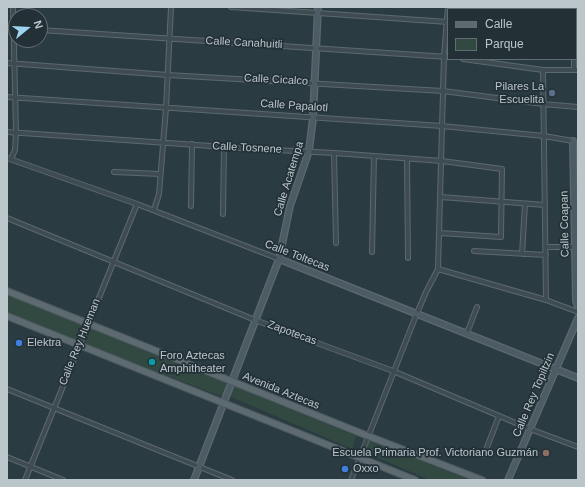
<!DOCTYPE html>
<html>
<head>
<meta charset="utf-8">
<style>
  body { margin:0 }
  #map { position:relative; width:585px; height:487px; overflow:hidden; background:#2a3b41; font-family:Arial,sans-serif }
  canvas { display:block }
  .frame { position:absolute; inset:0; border:8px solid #bbc6cb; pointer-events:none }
  .legend { position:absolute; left:447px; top:8px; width:130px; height:52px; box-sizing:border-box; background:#233137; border:1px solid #606d72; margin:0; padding:5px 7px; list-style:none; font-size:12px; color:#bbc6cb }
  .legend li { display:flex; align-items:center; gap:8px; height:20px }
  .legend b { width:20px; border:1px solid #606d72 }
  .north { position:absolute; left:8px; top:8px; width:40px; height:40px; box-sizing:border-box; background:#233137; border:1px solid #606d72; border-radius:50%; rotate:72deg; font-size:11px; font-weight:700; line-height:16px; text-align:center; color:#bbc6cb }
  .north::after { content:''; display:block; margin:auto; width:14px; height:18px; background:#9dd4ee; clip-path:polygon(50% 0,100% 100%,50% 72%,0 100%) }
</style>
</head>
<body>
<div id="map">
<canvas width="585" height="487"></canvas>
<div class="frame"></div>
<ul class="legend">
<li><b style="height:5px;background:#5d6b71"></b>Calle</li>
<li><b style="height:11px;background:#324942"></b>Parque</li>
</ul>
<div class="north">N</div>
</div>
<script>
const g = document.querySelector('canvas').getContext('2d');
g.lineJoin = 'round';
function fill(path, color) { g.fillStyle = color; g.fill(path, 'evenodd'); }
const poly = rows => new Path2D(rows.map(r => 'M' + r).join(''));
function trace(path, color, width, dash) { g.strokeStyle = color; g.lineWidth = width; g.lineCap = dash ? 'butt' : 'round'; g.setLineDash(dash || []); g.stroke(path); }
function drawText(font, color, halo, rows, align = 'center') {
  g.font = font + ' Arial,sans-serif'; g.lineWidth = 3.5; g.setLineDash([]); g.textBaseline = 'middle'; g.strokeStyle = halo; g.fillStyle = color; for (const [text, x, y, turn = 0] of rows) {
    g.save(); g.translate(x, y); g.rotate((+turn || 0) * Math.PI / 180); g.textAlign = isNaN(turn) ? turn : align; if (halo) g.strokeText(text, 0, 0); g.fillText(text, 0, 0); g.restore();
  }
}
const green = poly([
  [7,295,84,326,78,342,7,312],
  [91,329,225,383,228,391,220,396,85,344],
  [231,385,356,436,352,449,229,396],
  [369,441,470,480,430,480,366,453]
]);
const street = poly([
  [231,7,448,22],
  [575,9,575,7],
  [7,28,16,28],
  [40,30,448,57],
  [576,37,578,37],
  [463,59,543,70,578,70],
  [7,63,168,75,443,91,543,104,578,107],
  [543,70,546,300],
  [574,70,574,59],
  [7,97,442,126,544,136,573,141],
  [7,132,255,149,334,153,442,161,502,169,501,237,440,233],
  [334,153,336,243],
  [7,158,137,204,279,259],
  [11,159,15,150,16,132,13,7],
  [407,159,408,258],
  [114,172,160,174],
  [441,197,545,205],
  [191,206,192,144],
  [154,210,159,194,166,108,171,7],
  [223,214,224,147],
  [7,218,255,320,393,371,530,429,578,447],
  [546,247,578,247],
  [474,251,546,255],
  [372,252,374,156],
  [522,254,525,204],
  [438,269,546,300,578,312],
  [467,333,477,307],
  [7,389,232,480],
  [484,455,499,416],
  [7,457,63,480],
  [25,480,137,204],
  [351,480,417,313,426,292,438,269,444,56,448,7]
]);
const secondary = poly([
  [573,141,576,301,578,307],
  [279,259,578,378],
  [194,480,279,259,290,206,309,151,313,118,318,7],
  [508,480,578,318]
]);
const primary = poly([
  [7,291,368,436,482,480],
  [7,316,415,480]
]);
const markers = [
  [552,93,4,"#5c6f8a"],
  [19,343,4,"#3f7fe0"],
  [152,362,4,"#0f9aa8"],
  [546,453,4,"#8d6e63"],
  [345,469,4,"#3f7fe0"]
];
const streetNames = [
  ["Calle Canahuitli",244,43,3],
  ["Calle Cicalco",276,80,3],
  ["Calle Papalotl",294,106,4],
  ["Calle Tosnene",247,148,3],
  ["Calle Acatempa",289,179,-73],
  ["Calle Coapan",565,224,-91],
  ["Calle Toltecas",297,256,21],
  ["Zapotecas",292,333,20],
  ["Calle Rey Hueman",80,342,-68],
  ["Avenida Aztecas",281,391,22],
  ["Calle Rey Topiltzin",534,395,-67]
];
const poiNames = [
  ["Pilares La",544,87,"right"],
  ["Escuelita",544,100,"right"],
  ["Elektra",27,343],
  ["Foro Aztecas",160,356],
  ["Amphitheater",160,369],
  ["Escuela Primaria Prof. Victoriano Guzmán",538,453,"right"],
  ["Oxxo",353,469]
];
fill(green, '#324942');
trace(street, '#5c696e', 6);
trace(secondary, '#5c696e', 8);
trace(primary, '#4b585d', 8);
trace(street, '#3e4c51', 4);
trace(secondary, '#4d5c64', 5.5);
trace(primary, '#5d6b71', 6);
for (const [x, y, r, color] of markers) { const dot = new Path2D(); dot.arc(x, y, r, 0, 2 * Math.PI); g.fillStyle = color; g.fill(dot); trace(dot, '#233137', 1.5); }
drawText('11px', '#bbc6cb', '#233137', streetNames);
drawText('11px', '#bbc6cb', '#233137', poiNames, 'left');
</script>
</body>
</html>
